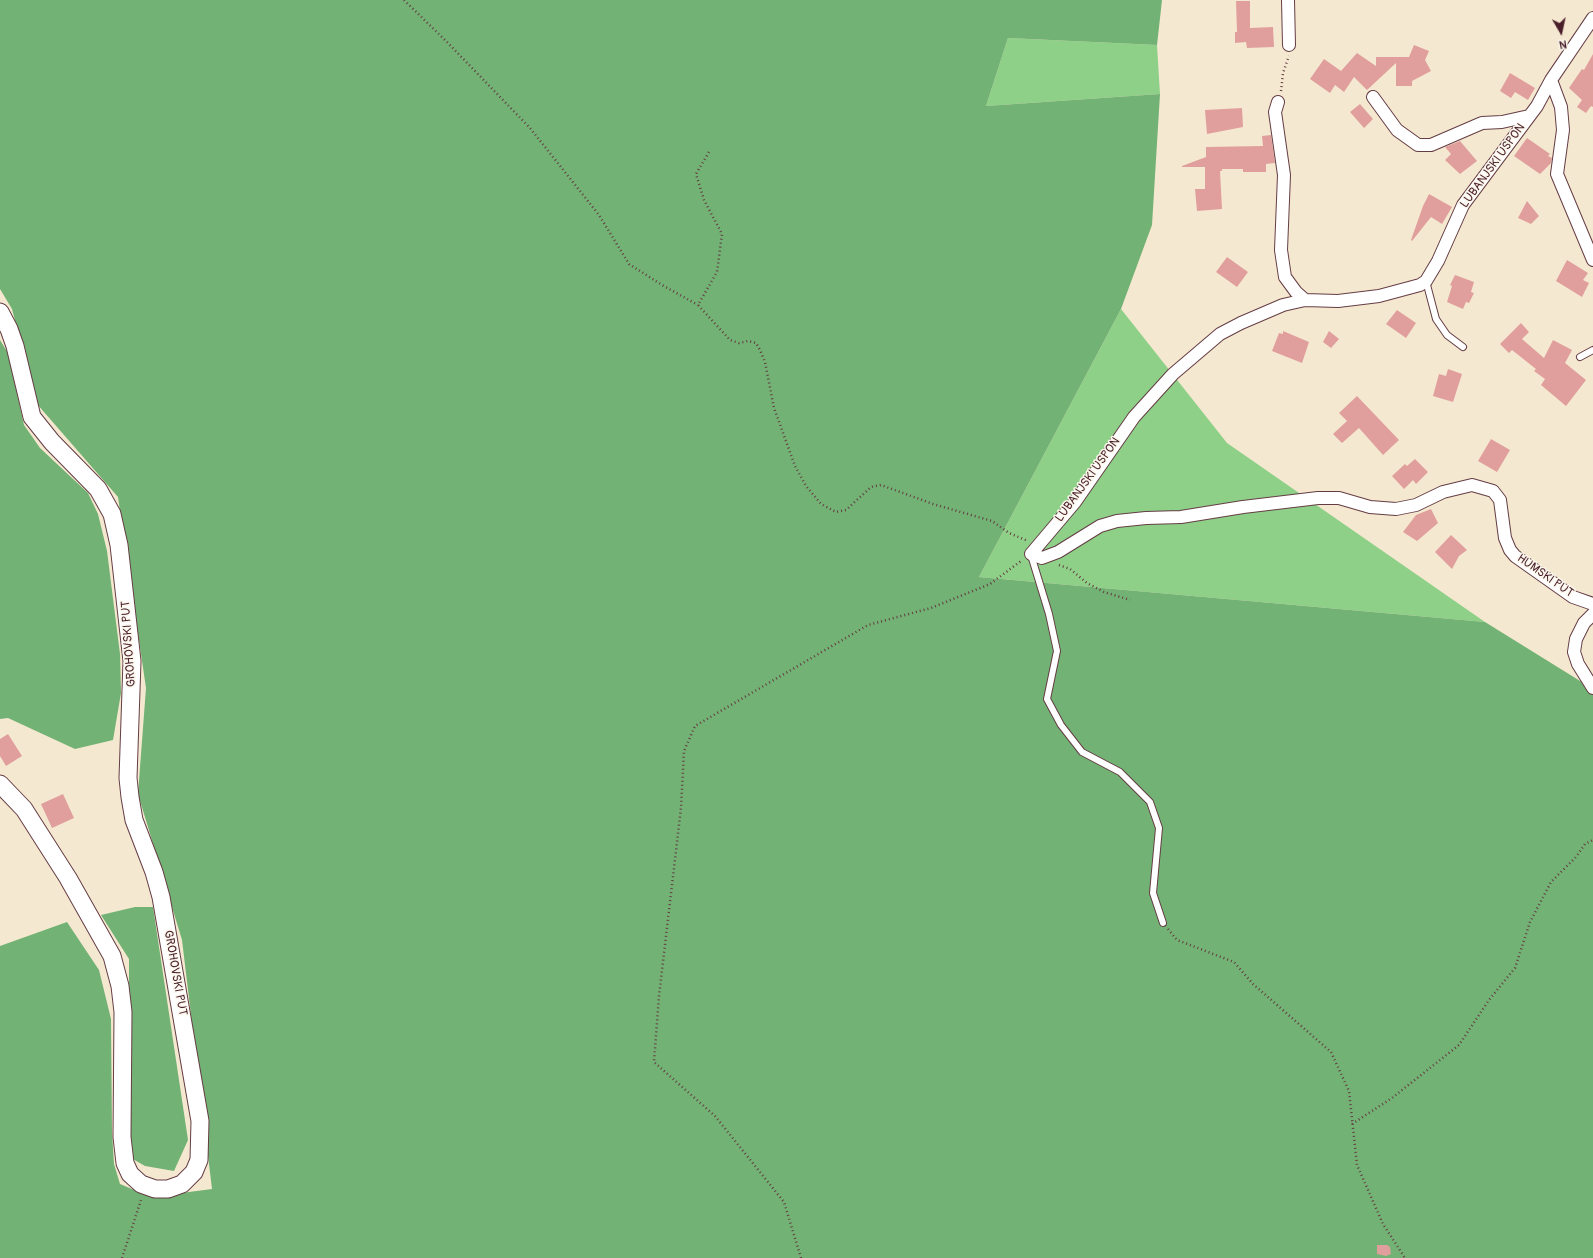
<!DOCTYPE html>
<html>
<head>
<meta charset="utf-8">
<style>
  body { margin:0 }
  #map { position:relative; width:1593px; height:1258px; overflow:hidden; background:#f5e8d0; font-family:Pangolin,sans-serif }
  canvas { display:block }
  .north { position:absolute; left:1541px; top:12px; width:40px; height:40px; -webkit-text-stroke:3px #fbf7ec; paint-order:stroke; rotate:171deg; font-size:11px; font-weight:700; line-height:16px; text-align:center; color:#4a1f2b }
  .north::after { content:''; display:block; margin:auto; width:14px; height:18px; background:#4a1f2b; clip-path:polygon(50% 0,100% 100%,50% 72%,0 100%) }
</style>
</head>
<body>
<div id="map">
<canvas width="1593" height="1258"></canvas>
<div class="north">N</div>
</div>
<script>
const g = document.querySelector('canvas').getContext('2d');
g.lineJoin = 'round';
function fill(path, color) { g.fillStyle = color; g.fill(path, 'evenodd'); }
const poly = rows => new Path2D(rows.map(r => 'M' + r).join(''));
function trace(path, color, width, dash) { g.strokeStyle = color; g.lineWidth = width; g.lineCap = dash ? 'butt' : 'round'; g.setLineDash(dash || []); g.stroke(path); }
function drawText(font, color, halo, rows, align = 'center') {
  g.font = font + ' Pangolin,sans-serif'; g.lineWidth = 3; g.setLineDash([]); g.textBaseline = 'middle'; g.strokeStyle = halo; g.fillStyle = color; for (const [text, x, y, turn = 0] of rows) {
    g.save(); g.translate(x, y); g.rotate((+turn || 0) * Math.PI / 180); g.textAlign = isNaN(turn) ? turn : align; if (halo) g.strokeText(text, 0, 0); g.fillText(text, 0, 0); g.restore();
  }
}
const green = poly([
  [1008,38,1157,45,1160,94,986,106],
  [1121,309,1227,443,1485,622,979,577]
]);
const forest = poly([
  [0,0,1162,0,1157,45,1008,38,986,106,1160,94,1152,225,1121,309,979,577,1485,622,1593,689,1593,1258,0,1258,0,946,67,922,99,970,111,1019,112,1132,114,1164,120,1184,151,1197,212,1189,182,940,138,794,146,688,118,497,37,404,12,309,0,289],
  [0,340,8,353,24,425,40,448,88,493,98,514,107,551,120,654,121,693,113,740,75,749,8,718,0,719],
  [135,907,153,907,188,1140,174,1171,145,1166,131,1158,129,1111,129,959,101,915]
]);
const building = poly([
  [1236,1,1250,1,1250,28,1273,27,1274,47,1247,48,1246,42,1235,43,1235,32,1237,32],
  [1414,45,1429,51,1425,60,1431,71,1412,81,1412,86,1396,86,1396,63,1367,90,1354,77,1344,92,1335,85,1330,93,1310,79,1324,59,1341,71,1357,53,1376,66,1376,57,1409,57],
  [1593,54,1593,107,1591,106,1586,113,1577,107,1582,100,1569,88,1582,69,1584,70],
  [1510,73,1535,88,1528,100,1515,92,1511,98,1500,91],
  [1360,104,1373,119,1364,128,1350,112],
  [1242,108,1243,127,1207,134,1205,110],
  [1271,135,1275,163,1266,164,1266,172,1243,172,1243,169,1222,169,1222,171,1220,171,1222,209,1197,211,1195,189,1205,189,1205,167,1182,167,1182,166,1206,157,1206,147,1263,146,1262,136],
  [1527,138,1550,154,1548,156,1552,158,1551,163,1540,174,1514,156],
  [1460,141,1477,161,1460,174,1445,160,1451,154,1445,147],
  [1429,194,1452,207,1442,224,1431,217,1412,241,1411,240,1423,206],
  [1527,201,1539,216,1531,224,1518,218],
  [1227,257,1248,272,1237,287,1216,272],
  [1567,260,1588,273,1583,280,1589,283,1582,297,1556,281],
  [1455,275,1474,282,1471,292,1474,293,1469,303,1466,302,1463,309,1447,302,1452,286,1450,285],
  [1397,310,1416,323,1406,338,1386,324],
  [1521,323,1529,332,1522,339,1544,358,1553,340,1572,350,1565,363,1586,380,1566,406,1541,385,1545,379,1534,371,1536,369,1512,350,1509,353,1500,344],
  [1283,331,1309,342,1302,363,1272,351,1279,333,1283,334],
  [1329,331,1339,339,1331,348,1323,342],
  [1448,369,1462,374,1453,402,1433,396,1439,374,1446,376],
  [1357,396,1399,440,1383,455,1359,428,1342,443,1333,434,1347,421,1339,413],
  [1491,439,1510,450,1497,472,1478,461],
  [1415,459,1428,472,1416,484,1413,480,1404,489,1392,476,1405,464,1407,466],
  [1431,509,1438,523,1417,541,1403,532,1416,515],
  [1451,535,1467,550,1459,556,1452,569,1435,552],
  [8,734,22,756,6,766,0,756,0,739],
  [63,794,74,818,52,828,41,804],
  [1377,1245,1387,1245,1390,1247,1391,1254,1386,1256,1377,1254]
]);
const path = poly([
  [404,0,446,41,530,128,599,215,629,264,662,285,698,305],
  [1281,91,1283,73,1289,56],
  [709,152,696,174,704,200,722,234,717,272,698,305,730,340,739,343,748,341,756,343,760,350,765,362,774,408,795,466,806,486,821,504,836,512,846,510,871,487,881,485,933,504,992,521,1009,533,1028,541],
  [1059,565,1070,569,1087,583,1104,592,1130,600],
  [1168,929,1177,940,1234,962,1253,984,1331,1052,1349,1091,1357,1165,1383,1224,1405,1258],
  [1352,1124,1392,1098,1459,1045,1489,1000,1515,968,1530,922,1551,882,1576,857,1585,844,1593,840],
  [122,1258,141,1200],
  [801,1258,784,1202,715,1116,654,1062,659,996,681,808,684,751,695,726,868,625,931,608,990,584,1021,561]
]);
const service = poly([
  [1426,281,1436,319,1447,335,1463,347],
  [1580,357,1593,350],
  [1031,555,1049,614,1057,651,1047,699,1061,725,1082,752,1120,772,1150,802,1159,828,1153,893,1163,923]
]);
const minor = poly([
  [1288,0,1289,45],
  [1593,18,1551,80,1537,106,1463,205,1438,261,1426,281,1420,285,1379,296,1338,301,1305,300,1283,305,1241,323,1220,334,1173,374,1134,417,1075,502,1031,554,1042,558,1058,552,1100,526,1117,521,1146,518,1181,517,1243,507,1318,498,1339,498,1370,507,1396,509,1416,505,1443,492,1472,485,1493,491,1500,500,1505,538,1510,550,1515,556,1573,597,1593,604],
  [1551,80,1561,107,1563,130,1557,174,1593,260],
  [1373,97,1397,130,1418,145,1431,145,1482,123,1502,122,1529,116],
  [1278,102,1275,112,1284,175,1281,250,1285,277,1296,292,1305,300],
  [1593,614,1584,623,1576,639,1574,652,1578,664,1593,688]
]);
const secondary = poly([
  [0,312,9,329,15,346,32,417,52,442,98,489,112,514,119,545,132,661,128,778,130,797,134,820,154,872,161,897,200,1121,199,1160,194,1172,182,1184,168,1189,155,1189,141,1184,130,1174,125,1163,122,1137,123,1012,120,986,112,956,68,878,24,809,0,784]
]);
const streetNames = [
  ["LUBANJSKI USPON",1493,166,-54],
  ["LUBANJSKI USPON",1088,480,-54],
  ["HUMSKI PUT",1545,576,35],
  ["GROHOVSKI PUT",129,644,-94],
  ["GROHOVSKI PUT",175,973,80]
];
fill(green, '#8ed088');
fill(forest, '#72b274');
fill(building, '#e09f9d');
trace(service, '#643d44', 8);
trace(minor, '#643d44', 14);
trace(secondary, '#643d44', 19);
trace(path, '#643d44', 2.5, [1, 3]);
trace(service, '#fff', 6);
trace(minor, '#fff', 12);
trace(secondary, '#fff', 17);
drawText('12px', '#4a1f2b', '#fbf7ec', streetNames);
</script>
</body>
</html>
